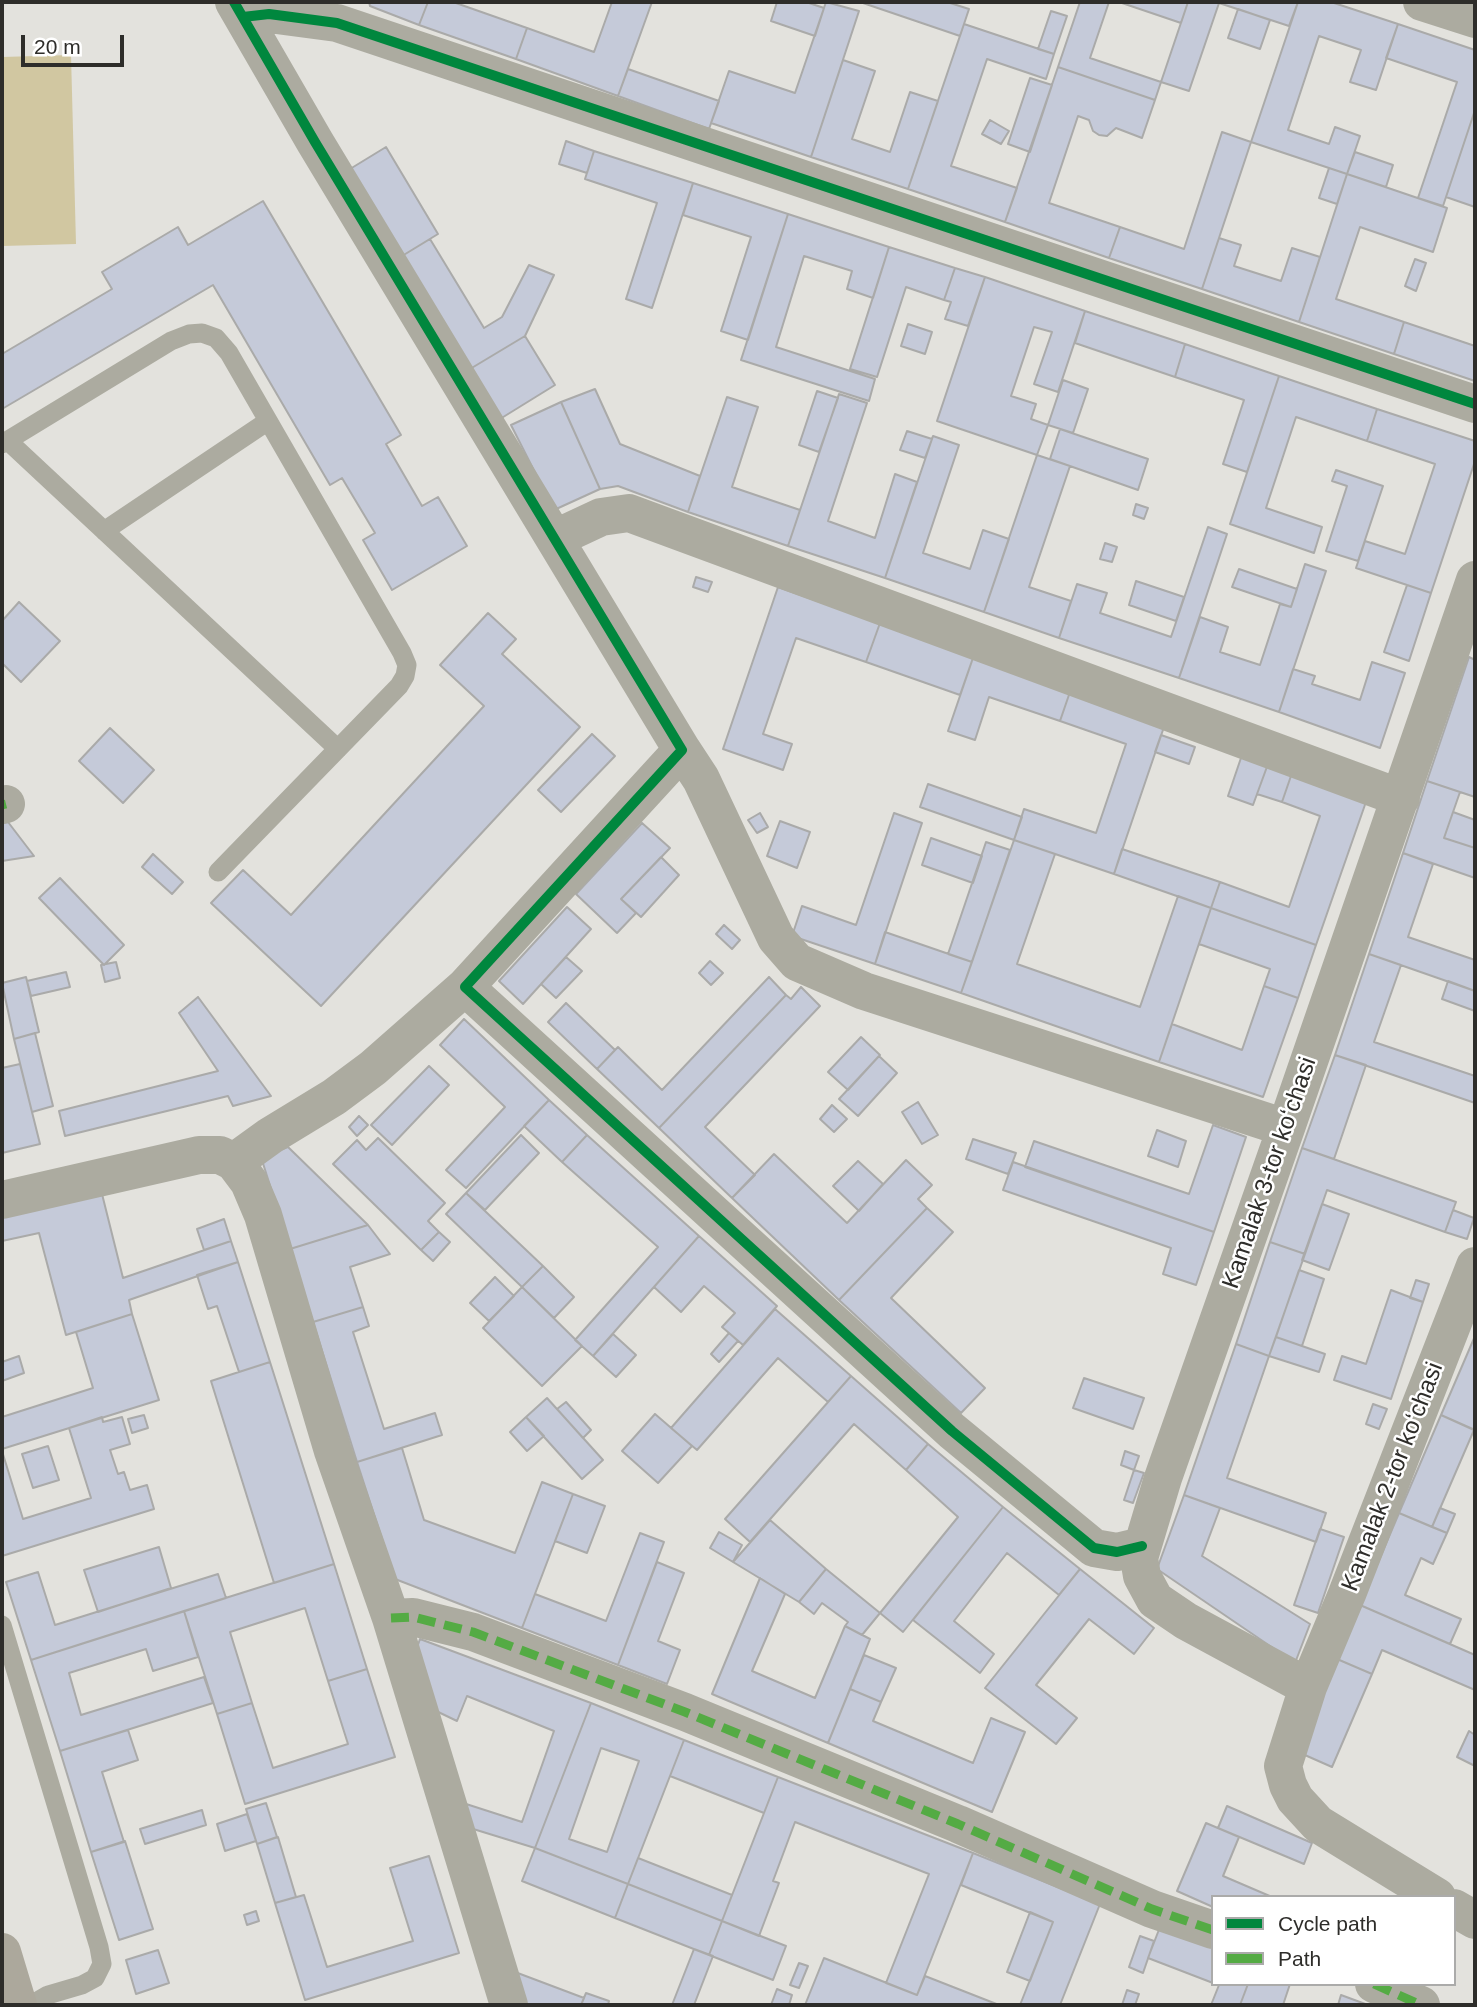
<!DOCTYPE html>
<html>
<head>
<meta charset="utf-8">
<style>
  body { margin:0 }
  #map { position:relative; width:1477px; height:2007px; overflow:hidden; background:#e3e2dd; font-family:Arial,sans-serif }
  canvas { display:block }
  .frame { position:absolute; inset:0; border:4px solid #2e2d2a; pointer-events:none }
  .legend { position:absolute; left:1211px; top:1895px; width:245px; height:91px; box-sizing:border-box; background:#fff; border:2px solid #ababaa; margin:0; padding:9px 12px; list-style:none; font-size:21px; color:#2e2d2a }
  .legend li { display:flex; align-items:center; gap:14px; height:35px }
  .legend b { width:35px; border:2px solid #ababaa }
  .scale { position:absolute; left:21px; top:35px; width:103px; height:32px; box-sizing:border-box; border:4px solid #2e2d2a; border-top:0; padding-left:9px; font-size:21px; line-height:24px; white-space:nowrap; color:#2e2d2a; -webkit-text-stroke:5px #fff; paint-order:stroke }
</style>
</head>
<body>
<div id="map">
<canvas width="1477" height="2007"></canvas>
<div class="frame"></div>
<ul class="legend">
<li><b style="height:9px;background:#00873e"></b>Cycle path</li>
<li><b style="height:9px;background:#54ab44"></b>Path</li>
</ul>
<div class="scale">20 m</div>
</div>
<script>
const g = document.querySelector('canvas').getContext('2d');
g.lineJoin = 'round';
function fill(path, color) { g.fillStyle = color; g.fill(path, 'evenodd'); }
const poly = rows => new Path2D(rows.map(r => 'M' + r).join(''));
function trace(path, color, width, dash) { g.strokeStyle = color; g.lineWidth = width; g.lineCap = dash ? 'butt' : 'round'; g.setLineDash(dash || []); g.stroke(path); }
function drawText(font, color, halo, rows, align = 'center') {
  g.font = font + ' Arial,sans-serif'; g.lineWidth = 5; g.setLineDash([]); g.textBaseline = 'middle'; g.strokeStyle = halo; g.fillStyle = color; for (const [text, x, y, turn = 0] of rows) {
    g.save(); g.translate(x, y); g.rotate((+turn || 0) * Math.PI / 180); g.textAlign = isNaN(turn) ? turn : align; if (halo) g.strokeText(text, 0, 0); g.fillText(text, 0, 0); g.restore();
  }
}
const green = poly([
  [71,55,76,244,2,246,2,57]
]);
const building = poly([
  [369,2,428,2,419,25,370,6,369,2],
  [428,2,453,2,527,28,516,59,419,25,428,2],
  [612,2,652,2,618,96,516,59,527,28,594,52,612,2],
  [777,2,806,2,824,8,815,36,771,21,777,2],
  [826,2,859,11,811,157,711,123,729,71,795,93,826,2],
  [860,2,947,2,969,9,960,36,860,2],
  [1080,2,1109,2,1090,58,1161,82,1155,100,1058,67,1080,2],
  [1119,2,1188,2,1181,23,1119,2],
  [1188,2,1298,2,1289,26,1219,3,1189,91,1161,82,1188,2],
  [1298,2,1331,2,1398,24,1376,90,1350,82,1361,50,1319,36,1288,130,1329,144,1335,127,1360,136,1347,174,1251,142,1298,2],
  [1238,9,1270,20,1260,49,1228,38,1238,9],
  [1051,11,1067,16,1054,54,1038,49,1051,11],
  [964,24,1054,54,1046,79,987,59,951,166,1017,188,1005,222,908,189,964,24],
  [1398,24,1475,50,1475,110,1443,206,1418,198,1457,82,1386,58,1398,24],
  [843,60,875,71,852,139,890,152,910,92,938,101,908,189,811,157,843,60],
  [1058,67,1155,100,1142,138,1116,128,1107,136,1099,135,1093,131,1089,120,1078,116,1049,203,1120,227,1109,258,1005,222,1058,67],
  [628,69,719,101,709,129,618,96,628,69],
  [1030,78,1052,85,1030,152,1008,144,1030,78],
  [1475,110,1475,207,1446,197,1475,110],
  [990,120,1009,131,1001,144,982,134,990,120],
  [1222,132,1251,142,1202,289,1109,258,1120,227,1184,249,1222,132],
  [566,141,594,151,587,173,559,164,566,141],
  [386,147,438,234,402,256,350,169,386,147],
  [594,151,693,183,652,308,626,299,657,203,585,179,594,151],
  [1355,152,1393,165,1386,187,1347,174,1355,152],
  [1329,168,1347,174,1337,204,1319,198,1329,168],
  [1347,174,1447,208,1433,252,1360,227,1336,299,1404,322,1394,354,1299,322,1347,174],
  [693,183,788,214,748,340,721,331,751,237,683,215,693,183],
  [263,201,401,435,386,444,422,506,438,497,467,546,392,590,363,540,375,533,342,478,330,485,213,285,2,409,2,354,112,289,102,272,178,227,188,245,263,201],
  [788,214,889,247,873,298,847,289,852,271,804,256,776,347,875,379,869,401,741,360,788,214],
  [1219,238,1241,245,1234,266,1281,281,1292,248,1320,257,1299,322,1202,289,1219,238],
  [430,239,484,328,502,317,529,265,554,275,525,336,470,369,402,256,430,239],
  [889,247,955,268,944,300,906,287,877,377,850,369,889,247],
  [1415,259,1426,263,1416,291,1405,286,1415,259],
  [955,268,985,277,968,326,945,319,951,302,944,300,955,268],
  [985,277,1085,311,1058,392,1034,384,1052,332,1034,327,1011,396,1036,404,1031,419,1048,425,1037,455,937,421,985,277],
  [1085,311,1185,344,1175,377,1075,343,1085,311],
  [1404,322,1475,346,1475,381,1394,354,1404,322],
  [908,324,932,332,925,354,901,346,908,324],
  [525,336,555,385,500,419,470,369,525,336],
  [1185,344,1279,376,1247,472,1223,464,1244,400,1175,377,1185,344],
  [1279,376,1377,409,1367,441,1296,417,1266,508,1322,527,1314,553,1230,524,1279,376],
  [1063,380,1088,389,1073,433,1048,425,1063,380],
  [595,389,620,444,700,476,688,512,618,486,600,489,561,402,595,389],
  [817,391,838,398,819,452,799,445,817,391],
  [839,394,867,403,828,521,875,538,895,474,917,482,885,578,788,546,839,394],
  [727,397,758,407,732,487,800,510,788,546,688,512,727,397],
  [561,402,600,489,554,510,511,425,561,402],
  [1377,409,1475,441,1475,461,1431,593,1356,568,1365,541,1405,554,1435,464,1367,441,1377,409],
  [1060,429,1148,459,1138,490,1050,459,1060,429],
  [907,431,932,439,925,458,900,450,907,431],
  [933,436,959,445,923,553,970,569,983,530,1009,539,984,612,885,578,933,436],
  [1037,455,1070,466,1029,587,1071,601,1059,638,984,612,1037,455],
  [1336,470,1383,486,1358,561,1326,551,1347,486,1332,481,1336,470],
  [1136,504,1148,508,1144,519,1133,515,1136,504],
  [1208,527,1227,534,1179,678,1059,638,1077,584,1107,593,1100,613,1171,637,1208,527],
  [1105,543,1117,547,1112,562,1100,559,1105,543],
  [1305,564,1326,571,1279,712,1179,678,1200,617,1228,627,1220,652,1260,665,1280,604,1291,607,1305,564],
  [1239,569,1297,589,1291,607,1232,587,1239,569],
  [696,577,712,582,708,592,693,587,696,577],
  [1136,581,1184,597,1176,621,1129,605,1136,581],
  [1407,585,1431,593,1409,661,1384,652,1407,585],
  [778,587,880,623,866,662,796,638,763,734,792,744,783,770,723,749,778,587],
  [19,602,60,641,21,682,2,663,2,621,19,602],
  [488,613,516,639,502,654,580,727,321,1006,211,903,243,870,291,915,484,706,440,665,488,613],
  [880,623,974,655,960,695,866,662,880,623],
  [974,655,1071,689,1060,721,989,697,975,740,948,731,974,655],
  [1469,657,1475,660,1475,797,1427,781,1469,657],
  [1372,662,1405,673,1380,748,1279,712,1293,669,1315,676,1312,684,1360,700,1372,662],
  [1071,689,1166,721,1114,874,1014,840,1024,809,1096,833,1126,744,1060,721,1071,689],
  [110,728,154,770,123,803,79,761,110,728],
  [592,734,615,756,561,812,538,790,592,734],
  [1161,735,1195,747,1189,764,1155,752,1161,735],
  [1242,755,1268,764,1253,805,1228,796,1242,755],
  [1268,764,1292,773,1282,802,1257,794,1268,764],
  [1292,773,1367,799,1316,945,1211,908,1220,882,1289,907,1320,816,1282,802,1292,773],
  [1427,781,1460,792,1444,838,1475,848,1475,878,1403,853,1427,781],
  [928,784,1022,817,1014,840,920,807,928,784],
  [1453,812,1475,820,1475,848,1444,838,1453,812],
  [760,813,768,827,757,833,748,820,760,813],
  [894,813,922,823,875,964,792,936,802,906,856,925,894,813],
  [780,821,810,832,797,868,767,856,780,821],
  [8,822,34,856,2,861,2,823,8,822],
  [642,823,670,848,621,899,636,913,617,933,576,894,642,823],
  [931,838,982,856,973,883,922,865,931,838],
  [1014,840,1055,854,1017,964,1140,1007,1178,896,1211,908,1159,1062,961,993,1014,840],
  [986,842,1010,850,972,962,948,954,986,842],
  [1122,849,1220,882,1211,908,1114,874,1122,849],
  [1403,853,1433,864,1408,937,1475,960,1475,991,1369,954,1403,853],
  [153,854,183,882,172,894,142,867,153,854],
  [661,857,679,875,641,917,621,899,661,857],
  [60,878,124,945,104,965,39,898,60,878],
  [567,907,591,929,523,1004,499,981,567,907],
  [1211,908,1316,945,1298,998,1264,986,1270,969,1199,944,1211,908],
  [724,925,740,940,732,949,716,934,724,925],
  [885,932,972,962,961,993,875,964,885,932],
  [1369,954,1401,965,1374,1042,1475,1076,1475,1103,1335,1055,1369,954],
  [566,957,582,971,556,998,541,984,566,957],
  [710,961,723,973,711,985,699,973,710,961],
  [116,962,120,978,105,982,101,965,116,962],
  [66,972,70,987,31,996,27,981,66,972],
  [26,977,39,1032,14,1039,2,983,26,977],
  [769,977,786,995,659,1128,597,1069,618,1047,662,1090,769,977],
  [1448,981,1475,991,1475,1011,1442,999,1448,981],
  [1264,986,1298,998,1263,1097,1159,1062,1172,1024,1242,1050,1264,986],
  [801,987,820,1006,705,1127,755,1175,732,1198,659,1128,786,995,791,999,801,987],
  [198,997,271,1096,233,1106,228,1096,65,1136,59,1111,218,1071,179,1013,198,997],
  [566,1003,615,1050,597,1069,548,1022,566,1003],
  [464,1019,549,1100,466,1188,446,1170,505,1107,440,1045,464,1019],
  [35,1033,53,1106,32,1112,14,1039,35,1033],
  [861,1037,880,1055,848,1090,828,1072,861,1037],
  [1335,1055,1366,1065,1334,1159,1302,1148,1335,1055],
  [879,1056,897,1073,858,1116,839,1099,879,1056],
  [20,1064,40,1144,2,1153,2,1068,20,1064],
  [429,1066,449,1085,392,1145,371,1125,429,1066],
  [549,1100,587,1135,562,1162,524,1126,549,1100],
  [918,1102,938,1135,922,1144,902,1112,918,1102],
  [832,1105,847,1119,834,1132,820,1119,832,1105],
  [359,1116,368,1125,357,1136,349,1127,359,1116],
  [1213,1125,1246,1137,1214,1232,1025,1167,1034,1141,1189,1194,1213,1125],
  [1157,1130,1186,1141,1178,1167,1148,1156,1157,1130],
  [521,1135,539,1153,485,1210,466,1193,521,1135],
  [587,1135,699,1236,593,1356,575,1340,658,1247,562,1162,587,1135],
  [378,1138,445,1203,428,1221,439,1232,421,1250,333,1164,357,1140,366,1150,378,1138],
  [973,1139,1016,1153,1008,1174,966,1159,973,1139],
  [288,1147,368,1225,290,1249,261,1157,288,1147],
  [1302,1148,1456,1202,1445,1232,1327,1190,1305,1254,1270,1242,1302,1148],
  [774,1154,847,1223,906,1160,932,1185,918,1199,927,1208,839,1300,732,1198,774,1154],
  [858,1161,883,1184,859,1211,833,1186,858,1161],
  [1013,1162,1214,1232,1196,1285,1163,1274,1171,1248,1003,1190,1013,1162],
  [100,1186,123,1278,231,1241,238,1262,129,1300,132,1314,66,1335,39,1233,2,1241,2,1212,100,1186],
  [466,1193,543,1266,522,1287,446,1214,466,1193],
  [1322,1204,1349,1214,1329,1270,1302,1260,1322,1204],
  [927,1208,953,1232,891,1298,985,1388,961,1413,839,1300,927,1208],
  [1453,1210,1474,1218,1467,1239,1445,1232,1453,1210],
  [224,1219,231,1241,204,1250,197,1229,224,1219],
  [368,1225,390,1254,350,1267,363,1307,313,1322,290,1249,368,1225],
  [439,1232,450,1242,433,1261,421,1250,439,1232],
  [699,1236,777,1306,743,1345,722,1327,735,1313,704,1286,681,1312,654,1287,699,1236],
  [1270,1242,1305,1254,1269,1356,1236,1344,1270,1242],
  [238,1262,270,1362,239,1372,217,1306,208,1309,197,1275,238,1262],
  [543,1266,574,1297,554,1318,522,1287,543,1266],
  [1299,1270,1324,1279,1302,1346,1276,1337,1299,1270],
  [495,1277,514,1296,489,1321,470,1303,495,1277],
  [1416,1280,1429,1284,1423,1302,1410,1298,1416,1280],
  [522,1287,582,1346,542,1386,483,1328,522,1287],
  [1391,1290,1423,1302,1391,1399,1334,1380,1342,1356,1366,1364,1391,1290],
  [363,1307,369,1326,353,1332,384,1429,435,1413,442,1435,357,1462,313,1322,363,1307],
  [775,1309,851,1376,828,1402,778,1358,697,1450,671,1428,775,1309],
  [132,1314,159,1400,2,1449,2,1417,93,1388,76,1332,132,1314],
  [729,1333,738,1341,719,1362,711,1354,729,1333],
  [613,1334,636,1355,616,1377,593,1356,613,1334],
  [1475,1336,1475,1430,1441,1415,1475,1336],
  [1276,1337,1325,1354,1319,1372,1269,1356,1276,1337],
  [1236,1344,1269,1356,1227,1478,1326,1513,1316,1542,1184,1495,1236,1344],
  [19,1356,24,1373,2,1381,2,1362,19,1356],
  [270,1362,334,1564,274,1583,211,1381,270,1362],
  [851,1376,928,1444,906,1470,854,1424,750,1542,725,1519,851,1376],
  [1084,1378,1144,1398,1133,1429,1073,1408,1084,1378],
  [547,1398,603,1460,582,1479,526,1417,547,1398],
  [566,1402,591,1430,583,1438,557,1409,566,1402],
  [1373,1404,1387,1409,1379,1429,1366,1424,1373,1404],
  [655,1414,692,1446,658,1483,622,1451,655,1414],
  [144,1415,148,1428,132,1433,128,1419,144,1415],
  [1441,1415,1474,1430,1432,1527,1399,1513,1441,1415],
  [102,1417,103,1422,122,1417,130,1444,110,1450,118,1474,124,1472,130,1490,147,1485,154,1509,2,1556,2,1451,23,1519,91,1498,69,1428,102,1417],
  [526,1417,544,1436,527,1451,510,1432,526,1417],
  [928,1444,1003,1507,903,1632,880,1613,958,1517,906,1470,928,1444],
  [48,1446,59,1480,33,1488,22,1454,48,1446],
  [402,1448,424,1520,515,1553,542,1482,573,1494,522,1628,395,1579,357,1462,402,1448],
  [1125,1451,1139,1456,1134,1470,1121,1465,1125,1451],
  [1134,1470,1144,1473,1133,1503,1124,1500,1134,1470],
  [573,1494,605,1506,587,1553,555,1541,573,1494],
  [1184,1495,1220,1508,1202,1556,1310,1624,1295,1663,1157,1569,1184,1495],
  [1003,1507,1080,1569,1059,1595,1007,1553,954,1621,994,1654,980,1673,913,1620,1003,1507],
  [1440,1508,1455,1514,1447,1533,1432,1527,1440,1508],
  [1399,1513,1447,1533,1433,1564,1421,1558,1405,1595,1461,1619,1450,1644,1360,1605,1399,1513],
  [770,1520,826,1569,799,1602,733,1562,770,1520],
  [1320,1529,1344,1537,1318,1613,1294,1605,1320,1529],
  [719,1532,742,1545,733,1562,710,1548,719,1532],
  [640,1533,664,1542,618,1665,522,1628,535,1594,606,1621,640,1533],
  [159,1547,171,1588,98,1612,84,1570,159,1547],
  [657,1562,684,1573,658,1641,680,1650,667,1684,618,1665,657,1562],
  [334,1564,367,1669,328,1681,305,1608,230,1632,252,1703,217,1714,184,1611,334,1564],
  [826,1569,880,1613,862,1635,845,1626,848,1622,822,1603,814,1614,799,1602,826,1569],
  [1080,1569,1154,1628,1134,1654,1089,1619,1036,1685,1077,1718,1056,1744,985,1688,1080,1569],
  [38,1572,55,1625,218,1574,226,1598,31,1660,6,1582,38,1572],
  [760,1578,785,1594,752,1671,815,1698,845,1626,870,1639,828,1743,712,1694,760,1578],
  [1360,1605,1475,1655,1475,1690,1382,1650,1372,1674,1337,1659,1360,1605],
  [184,1611,198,1657,153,1671,146,1649,69,1673,81,1715,204,1677,213,1703,60,1751,31,1660,184,1611],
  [420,1639,591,1703,535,1848,470,1828,463,1803,522,1822,554,1731,467,1696,457,1721,432,1709,414,1656,420,1639],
  [864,1655,896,1668,881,1702,850,1689,864,1655],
  [1337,1659,1372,1674,1332,1767,1298,1752,1337,1659],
  [367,1669,395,1757,245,1804,217,1714,252,1703,273,1768,348,1744,328,1681,367,1669],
  [850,1689,881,1702,873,1721,973,1763,991,1718,1025,1732,992,1812,828,1743,850,1689],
  [591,1703,684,1740,628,1884,535,1848,591,1703],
  [601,1748,639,1761,607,1852,569,1839,601,1748],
  [128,1730,138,1760,102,1772,124,1842,91,1852,60,1751,128,1730],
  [1469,1731,1475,1735,1475,1766,1457,1757,1469,1731],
  [684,1740,778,1777,764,1813,670,1776,684,1740],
  [778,1777,973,1853,917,1995,886,1983,929,1874,795,1822,773,1881,779,1883,759,1936,722,1921,778,1777],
  [266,1803,277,1837,257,1844,246,1809,266,1803],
  [1227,1806,1312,1843,1304,1864,1218,1828,1227,1806],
  [202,1810,206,1825,145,1844,140,1829,202,1810],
  [247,1814,256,1841,225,1851,217,1824,247,1814],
  [1206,1823,1239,1837,1223,1876,1272,1897,1213,1897,1213,1907,1177,1891,1206,1823],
  [278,1837,296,1897,275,1903,257,1844,278,1837],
  [125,1841,153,1929,119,1940,91,1852,125,1841],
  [535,1848,628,1884,615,1918,522,1881,535,1848],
  [973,1853,1100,1904,1060,2005,1020,2005,1053,1922,961,1885,973,1853],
  [429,1856,459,1953,305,2000,275,1903,304,1895,327,1967,413,1941,390,1868,429,1856],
  [638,1858,732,1895,722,1921,628,1884,638,1858],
  [628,1884,722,1921,709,1955,615,1918,628,1884],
  [256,1911,259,1921,247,1925,244,1915,256,1911],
  [1030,1912,1053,1922,1030,1981,1007,1972,1030,1912],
  [722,1921,786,1946,773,1980,709,1955,722,1921],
  [1160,1927,1213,1947,1213,1983,1148,1958,1160,1927],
  [1140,1936,1154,1941,1143,1973,1129,1967,1140,1936],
  [694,1949,713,1956,694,2005,672,2005,694,1949],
  [158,1950,169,1983,136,1994,126,1960,158,1950],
  [824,1958,917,1995,925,1976,999,2005,805,2005,824,1958],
  [799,1963,808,1966,799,1988,790,1985,799,1963],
  [515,1972,584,1998,581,2005,527,2005,515,1972],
  [1217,1984,1248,1984,1240,2005,1211,2005,1219,1985,1217,1984],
  [1248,1984,1290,1984,1283,2005,1240,2005,1248,1984],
  [777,1989,792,1995,789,2005,771,2005,777,1989],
  [1127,1990,1139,1994,1135,2005,1122,2005,1127,1990],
  [586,1993,609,2001,608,2005,581,2005,586,1993],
  [1341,1995,1368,2005,1338,2005,1341,1995]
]);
const lane = poly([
  [8,441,338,749],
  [2,444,171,341,189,334,202,333,216,338,229,353,402,653,407,665,405,676,399,686,218,872],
  [104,531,268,421],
  [2,1625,99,1947,102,1964,95,1978,82,1985,48,1995,31,2005]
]);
const street = poly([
  [234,2,315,142,682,750,465,987,952,1431,1094,1548,1117,1552,1142,1546],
  [1422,2,1475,19],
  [243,17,269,14,337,23,1475,404],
  [556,538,601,517,629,513,1401,798],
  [682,750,701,779,776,938,797,962,864,991,1286,1128],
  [2,805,6,804],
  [234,1162,270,1136,334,1097,373,1068,465,987],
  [2,1200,199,1155,220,1155,234,1162,249,1182,263,1215,333,1451,391,1618,509,2005],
  [391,1618,413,1617,473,1632,685,1712,958,1824,1152,1909,1213,1930],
  [1308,1687,1186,1621,1155,1600,1142,1576,1139,1558,1163,1478,1286,1128,1475,580],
  [1437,1897,1318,1824,1295,1799,1288,1785,1283,1766,1308,1687,1347,1594,1475,1266],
  [1454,1908,1475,1920],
  [1374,1984,1421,2005]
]);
const secondary = poly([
  [2,1952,18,2005]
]);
const quiet = poly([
  [2,805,6,804],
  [391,1618,413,1617,473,1632,685,1712,958,1824,1152,1909,1213,1930],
  [1374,1984,1421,2005]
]);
const cycleway = poly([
  [234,2,315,142,682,750,465,987,952,1431,1094,1548,1117,1552,1142,1546],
  [243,17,269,14,337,23,1475,404]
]);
const streetNames = [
  ["Kamalak 3-tor koʻchasi",1270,1173,-71],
  ["Kamalak 2-tor koʻchasi",1393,1477,-69]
];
fill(green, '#d1c7a1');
fill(building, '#c5cad9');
trace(building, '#aaaaa9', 2);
trace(lane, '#acaba0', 19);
trace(street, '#acaba0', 38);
trace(secondary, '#aca89c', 38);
trace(quiet, '#54ab44', 9, [18, 9]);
trace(cycleway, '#00873e', 10);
drawText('24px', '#2e2d2a', '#fff', streetNames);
</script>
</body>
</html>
